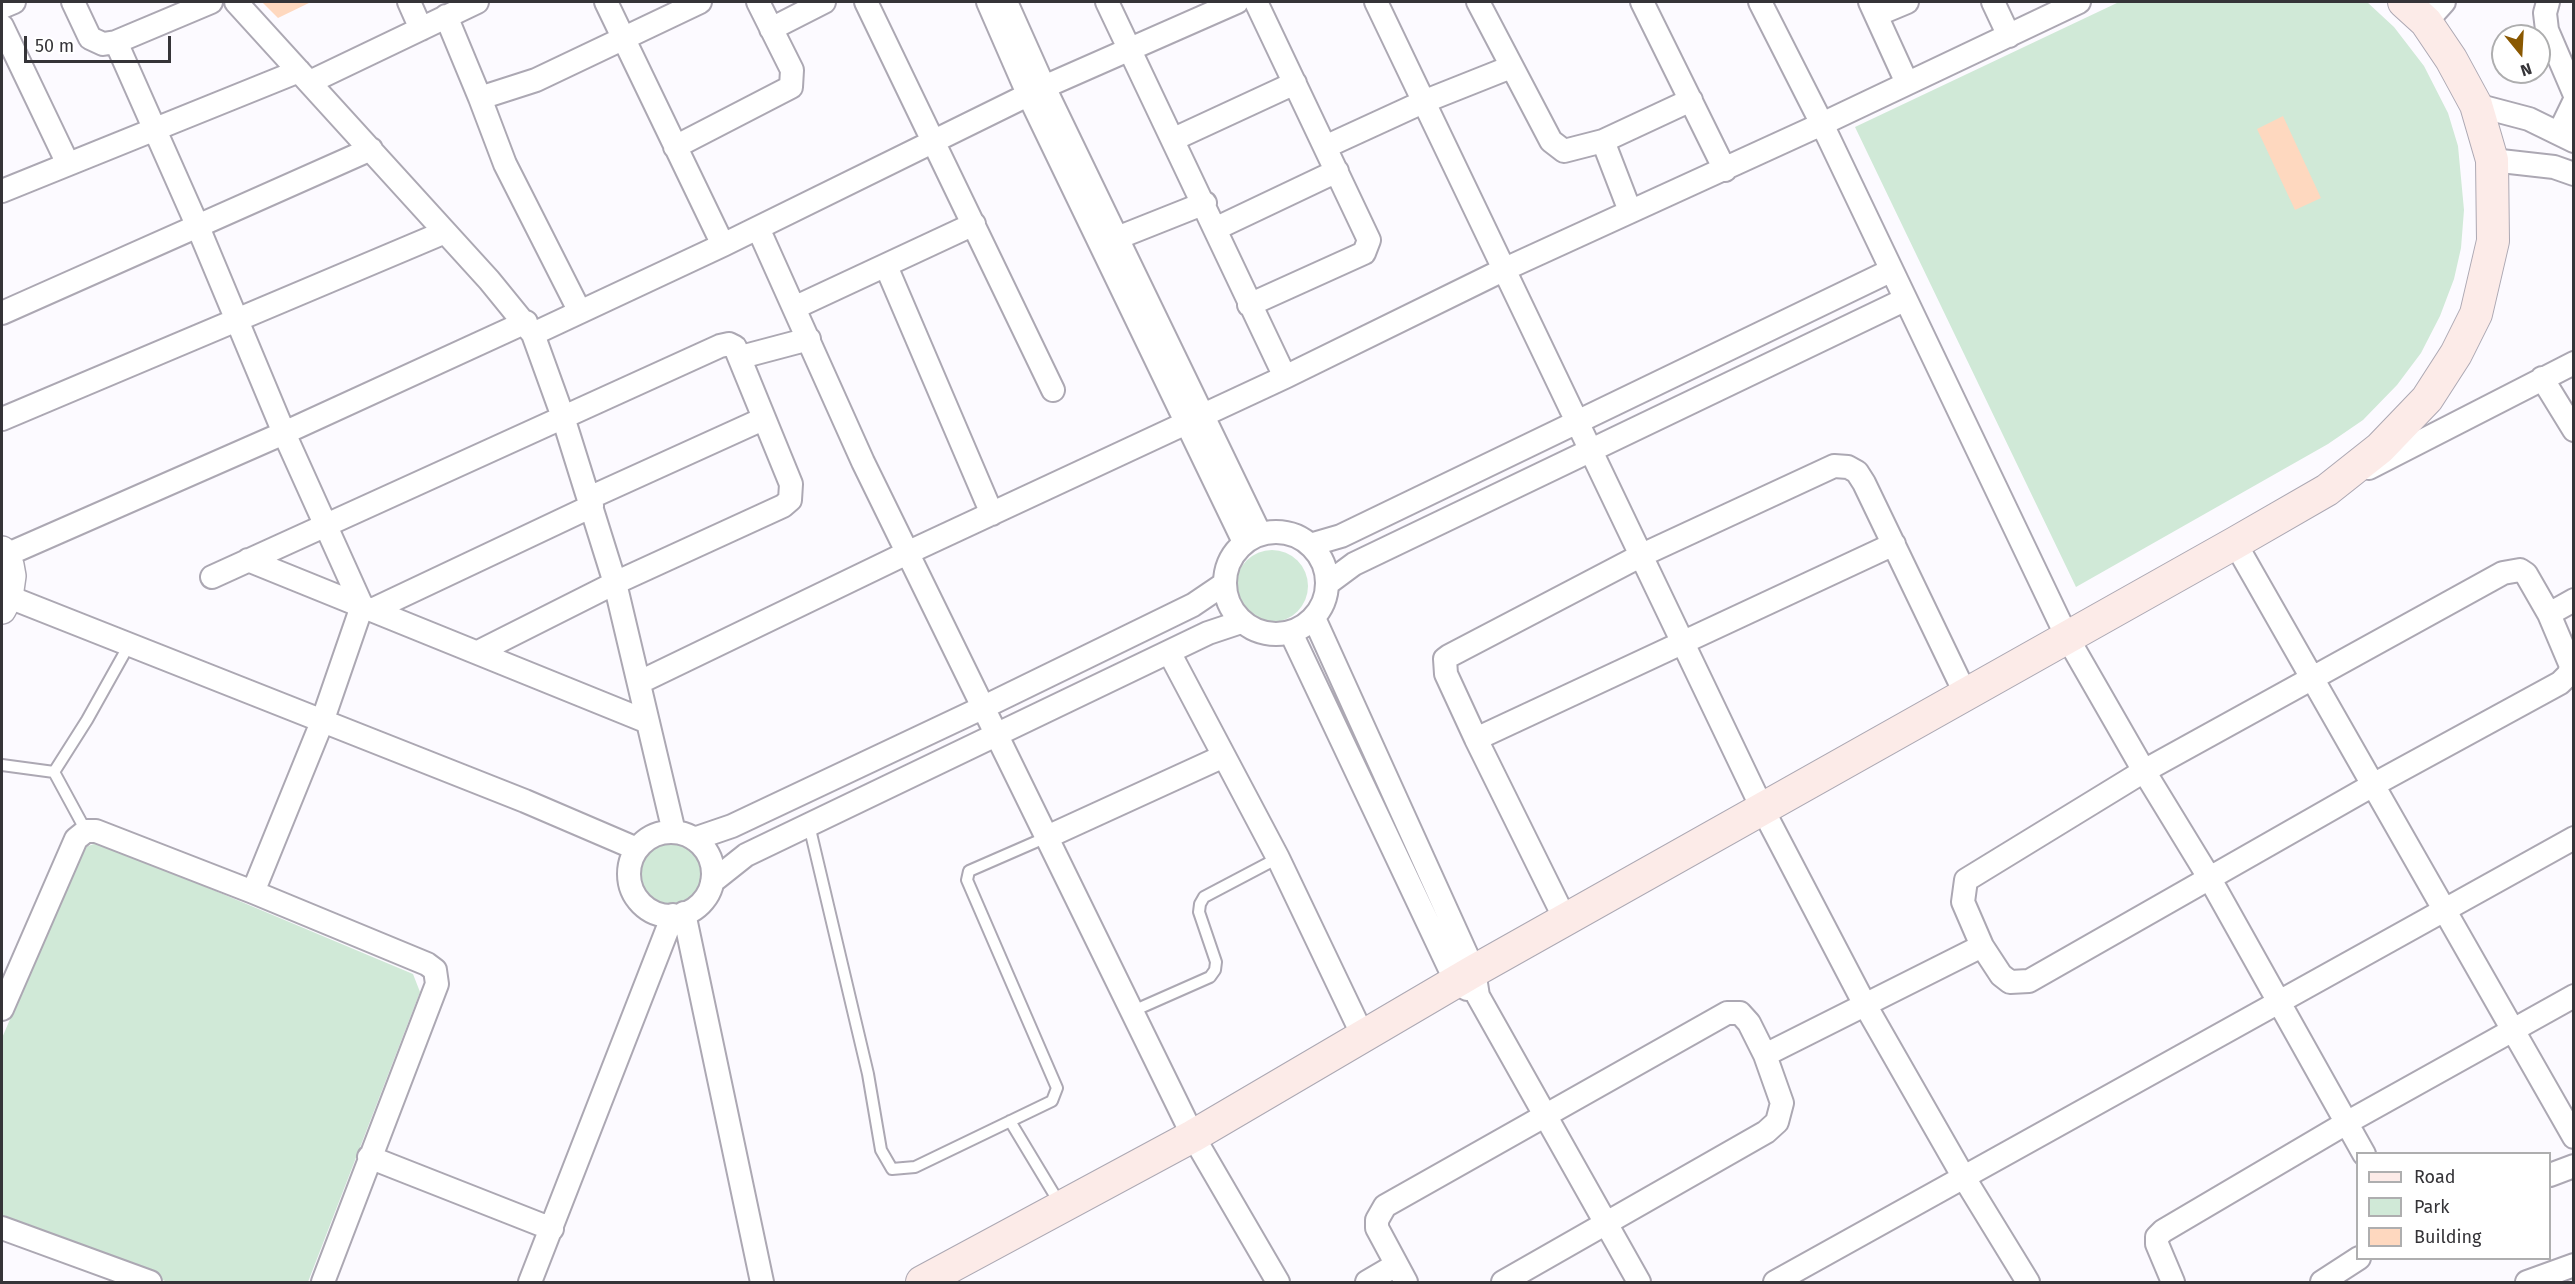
<!DOCTYPE html>
<html>
<head>
<meta charset="utf-8">
<style>
  body { margin:0 }
  #map { position:relative; width:2575px; height:1284px; overflow:hidden; background:#fcfaff; font-family:"Fira Sans",sans-serif }
  canvas { display:block }
  .frame { position:absolute; inset:0; border:3px solid #353438; pointer-events:none }
  .legend { position:absolute; left:2356px; top:1152px; width:195px; height:108px; box-sizing:border-box; background:#fff; border:2px solid #aeaeaf; margin:0; padding:8px 10px; list-style:none; font-size:18px; color:#353438 }
  .legend li { display:flex; align-items:center; gap:12px; height:30px }
  .legend b { width:30px; border:2px solid #aeaeaf }
  .north { position:absolute; left:2491px; top:24px; width:60px; height:60px; box-sizing:border-box; background:#fff; border:2px solid #aeaeaf; border-radius:50%; rotate:162deg; font-size:16px; font-weight:700; line-height:24px; text-align:center; color:#353438 }
  .north::after { content:''; display:block; margin:auto; width:21px; height:27px; background:#8a5801; clip-path:polygon(50% 0,100% 100%,50% 72%,0 100%) }
  .scale { position:absolute; left:24px; top:36px; width:147px; height:27px; box-sizing:border-box; border:3px solid #353438; border-top:0; padding-left:8px; font-size:18px; line-height:21px; white-space:nowrap; color:#353438; -webkit-text-stroke:4px #fff; paint-order:stroke }
</style>
</head>
<body>
<div id="map">
<canvas width="2575" height="1284"></canvas>
<div class="frame"></div>
<ul class="legend">
<li><b style="height:8px;background:#fcebe8"></b>Road</li>
<li><b style="height:16px;background:#d0e9d7"></b>Park</li>
<li><b style="height:16px;background:#fed8bf"></b>Building</li>
</ul>
<div class="north">N</div>
<div class="scale">50 m</div>
</div>
<script>
const g = document.querySelector('canvas').getContext('2d');
g.lineJoin = 'round';
function fill(path, color) { g.fillStyle = color; g.fill(path, 'evenodd'); }
const poly = rows => new Path2D(rows.map(r => 'M' + r).join(''));
function trace(path, color, width, dash) { g.strokeStyle = color; g.lineWidth = width; g.lineCap = dash ? 'butt' : 'round'; g.setLineDash(dash || []); g.stroke(path); }
const green = poly([
  [2119,2,2367,2,2394,27,2424,66,2448,113,2458,146,2464,210,2461,248,2454,279,2440,316,2421,353,2397,385,2363,420,2328,444,2076,587,1855,127],
  '1236 586a36 36 0 1 1 72 0a36 36 0 1 1-72 0Z',
  '633 874a37 37 0 1 1 74 0a37 37 0 1 1-74 0Z',
  [99,842,413,974,420,992,308,1282,168,1282,2,1221,2,1038,83,848]
]);
const building = poly([
  [262,2,311,2,278,18],
  [2283,116,2321,198,2295,210,2257,129]
]);
const service = poly([
  [2,765,54,772,87,720,129,645],
  [54,772,86,831],
  [809,825,868,1074,881,1150,892,1169,915,1167,1052,1101,1057,1088,967,880,969,871,1047,837],
  [1133,1011,1210,977,1215,970,1216,962,1199,912,1200,904,1204,897,1278,858],
  [1010,1121,1060,1204]
]);
const minor = poly([
  [73,2,90,38,103,44,116,42,211,2],
  [236,2,489,280,533,334,563,417,615,583,674,832],
  [409,2,421,29],
  [606,2,723,245],
  [866,2,1053,390],
  [988,2,1029,96,1244,542],
  [1006,2,1044,87,1260,534],
  [1107,2,1285,377],
  [1376,2,1762,808,1864,1003,1963,1176,2028,1282],
  [1478,2,1551,141,1564,151,1603,141,1630,211],
  [1642,2,1725,170],
  [1760,2,1822,124,2067,637,2144,771,2210,879,2364,1154],
  [1870,2,1907,83],
  [1993,2,2009,36],
  [2548,2,2545,13,2547,30,2574,93],
  [2,7,14,2],
  [1876,15,1907,2],
  [446,16,480,98],
  [2426,22,2444,2],
  [2,26,68,164],
  [771,29,824,2],
  [116,42,198,227,284,433,362,606,322,722,253,892],
  [310,82,477,2],
  [2476,105,2529,119,2574,141],
  [2559,133,2574,102],
  [1174,139,1295,83],
  [1603,141,1691,100],
  [675,147,791,87,792,70,758,2],
  [1325,147,1423,102,1511,67],
  [2492,160,2554,167,2574,174],
  [2,191,299,71],
  [758,228,863,462,1193,1136,1278,1282],
  [1217,228,1337,171],
  [1117,238,1205,203],
  [886,266,992,514],
  [1249,305,1364,253,1369,240,1256,2],
  [796,307,974,224],
  [580,312,505,164,480,98,536,80,700,2],
  [2,313,371,149],
  [533,334,723,245,1044,87,1237,2],
  [741,357,809,339],
  [2542,378,2574,430],
  [2,419,445,232],
  [2369,468,2574,363],
  [589,498,763,419],
  '1225 583a51 51 0 1 1 102 0a51 51 0 1 1-102 0Z',
  [2235,543,2574,1137],
  [1310,545,1341,536,1890,271],
  [6,555,284,433,526,322],
  [248,560,648,722],
  [212,577,720,346,729,344,735,347,791,484,790,500,783,506,615,583,478,652],
  [1327,584,1354,564,1904,300],
  [9,597,525,801,637,849],
  [372,610,592,506],
  [2549,614,2571,666,2569,674,2560,683,2373,785,2029,981,2010,982,2001,975,1982,946,1963,902,1966,880,2144,771,2503,573,2520,570,2526,574,2549,614,2574,600],
  [1314,618,1474,971,1478,996,1639,1282],
  [1291,633,1456,982,1467,989],
  [1169,652,1278,858,1363,1036],
  [640,682,907,553,1285,377,1505,269,1822,124,2079,2],
  [1476,739,1446,674,1445,659,1449,656,1642,555,1834,466,1848,467,1857,472,1864,483,1966,695],
  '629 874a42 42 0 1 1 84 0a42 42 0 1 1-84 0Z',
  [1047,837,1224,756],
  [694,839,732,826,984,707,1193,605,1224,584],
  [712,882,746,855,1208,633,1241,622],
  [684,913,762,1282],
  [1565,919,1476,739,1894,544],
  [2,1009,76,839,86,831,96,831,253,892,427,964,435,970,437,984,323,1282],
  [369,1157,552,1229],
  [2550,1175,2574,1166],
  [2,1228,150,1282],
  [530,1282,673,915],
  [1367,1282,1396,1265],
  [1406,1282,1377,1228,1377,1220,1385,1206,1727,1013,1740,1013,1749,1023,1765,1055,1982,946],
  [1503,1282,1766,1132,1777,1122,1782,1103,1765,1055],
  [1775,1282,2574,838],
  [2173,1282,2157,1244,2157,1237,2163,1231,2348,1122,2574,996],
  [2322,1282,2359,1258],
  [2527,1282,2574,1265]
]);
const tertiary = poly([
  [2,550,10,565,12,576,9,597,2,610]
]);
const secondary = poly([
  [922,1282,1193,1136,1474,971,2235,543,2327,490,2380,448,2427,399,2456,354,2476,314,2493,241,2492,160,2476,105,2451,59,2426,22,2404,2]
]);
fill(green, '#d0e9d7');
fill(building, '#fed8bf');
trace(service, '#aca8b3', 14);
trace(minor, '#aca8b3', 26);
trace(tertiary, '#aca8b3', 30);
trace(secondary, '#aca8b3', 34);
trace(service, '#fff', 10);
trace(minor, '#fff', 22);
trace(tertiary, '#fff', 27);
trace(secondary, '#fcebe8', 32);
</script>
</body>
</html>
